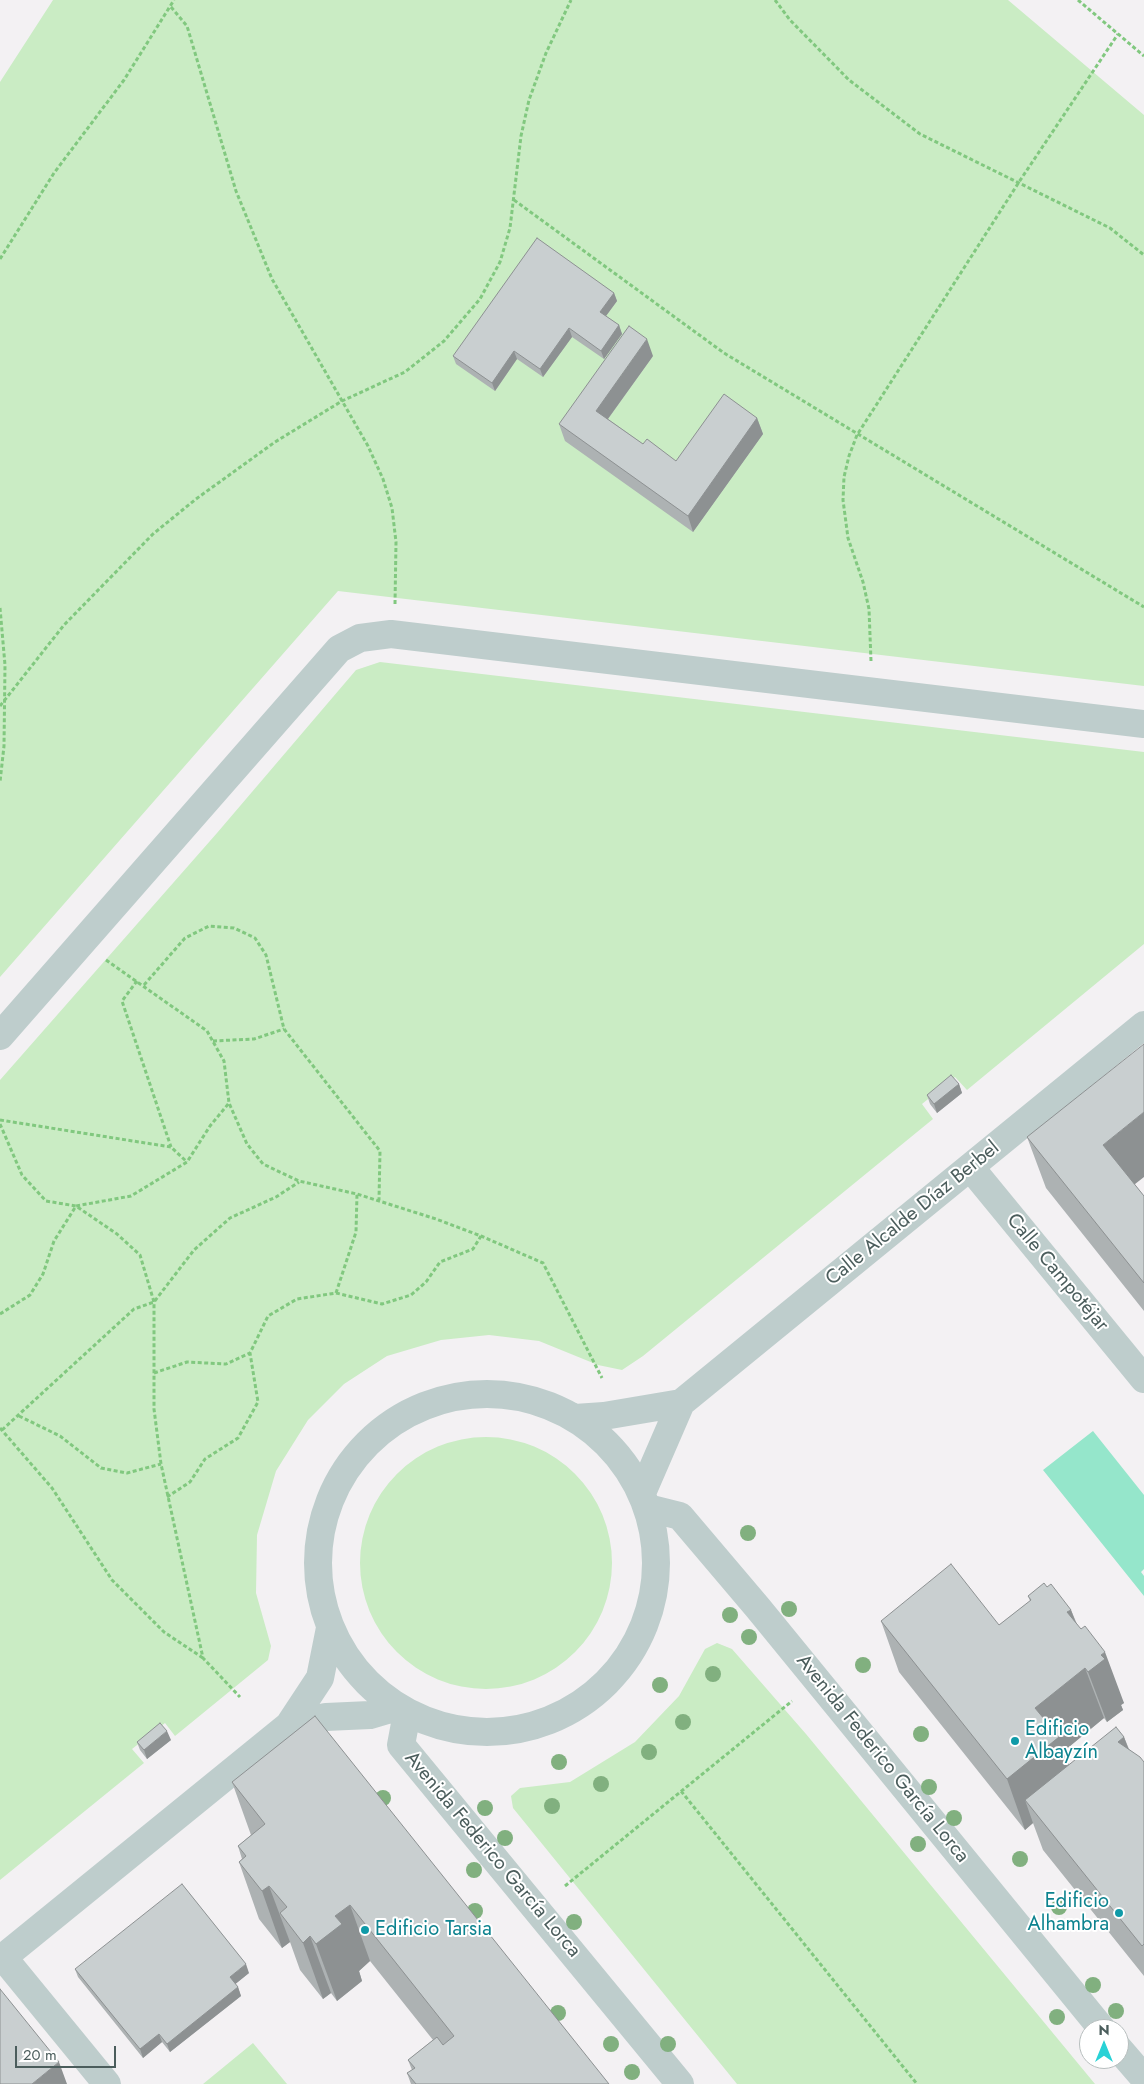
<!DOCTYPE html>
<html>
<head>
<meta charset="utf-8">
<style>
  body { margin:0 }
  #map { position:relative; width:1144px; height:2084px; overflow:hidden; background:#f3f1f3; font-family:Jost,sans-serif }
  canvas { display:block }
  .north { position:absolute; left:1079px; top:2019px; width:50px; height:50px; box-sizing:border-box; background:#fff; border:1px solid #b7bebe; border-radius:50%; rotate:0deg; font-size:14px; font-weight:700; line-height:20px; text-align:center; color:#4b5d5c }
  .north::after { content:''; display:block; margin:auto; width:18px; height:22px; background:#29d2d6; clip-path:polygon(50% 0,100% 100%,50% 72%,0 100%) }
  .scale { position:absolute; left:15px; top:2046px; width:101px; height:22px; box-sizing:border-box; border:2px solid #4b5d5c; border-top:0; padding-left:6px; font-size:15px; line-height:18px; white-space:nowrap; color:#4b5d5c; -webkit-text-stroke:4px #fff; paint-order:stroke }
</style>
</head>
<body>
<div id="map">
<canvas width="1144" height="2084"></canvas>
<div class="north">N</div>
<div class="scale">20 m</div>
</div>
<script>
const g = document.querySelector('canvas').getContext('2d');
g.lineJoin = 'round';
function fill(path, color) { g.fillStyle = color; g.fill(path, 'evenodd'); }
const poly = rows => new Path2D(rows.map(r => 'M' + r).join(''));
function trace(path, color, width, dash) { g.strokeStyle = color; g.lineWidth = width; g.lineCap = dash ? 'butt' : 'round'; g.setLineDash(dash || []); g.stroke(path); }
function drawText(font, color, halo, rows, align = 'center') {
  g.font = font + ' Jost,sans-serif'; g.lineWidth = 4; g.setLineDash([]); g.textBaseline = 'middle'; g.strokeStyle = halo; g.fillStyle = color; for (const [text, x, y, turn = 0] of rows) {
    g.save(); g.translate(x, y); g.rotate((+turn || 0) * Math.PI / 180); g.textAlign = isNaN(turn) ? turn : align; if (halo) g.strokeText(text, 0, 0); g.fillText(text, 0, 0); g.restore();
  }
}
const green = poly([
  [53,0,1008,0,1144,115,1144,686,338,591,0,977,0,82],
  [380,662,1144,752,1144,944,967,1090,955,1077,922,1104,933,1119,643,1356,622,1370,598,1365,539,1341,489,1335,441,1340,387,1356,344,1384,308,1420,276,1471,257,1535,256,1593,271,1646,268,1660,175,1736,165,1723,132,1749,144,1763,0,1880,0,1080,217,833,356,670],
  '360 1563a126 126 0 1 1 252 0a126 126 0 1 1-252 0Z',
  [717,1643,732,1649,806,1734,1095,2084,737,2084,513,1808,511,1796,520,1788,570,1782,635,1742,679,1696,705,1649],
  [253,2043,287,2084,203,2084]
]);
const water = poly([
  [1093,1431,1144,1495,1144,1569,1141,1572,1144,1576,1144,1596,1043,1470]
]);
const path = poly([
  [775,0,790,20,849,80,920,134,1110,228,1144,255],
  [1078,0,1144,56],
  [171,7,187,26,236,191,272,279,368,446,383,479,392,508,396,542,395,604],
  [514,200,724,353,1144,607],
  [0,259,54,173,124,80,174,0],
  [0,608,5,665,4,746,0,782],
  [871,661,869,609,863,582,848,538,843,500,844,477,849,456,857,435,1019,182,1118,34],
  [0,706,64,625,153,534,196,499,275,442,342,401,405,372,444,341,480,299,500,262,510,228,521,136,529,100,546,53,571,0],
  [106,960,207,1031,224,1061,229,1103,247,1144,263,1164,299,1181,357,1194,436,1219,481,1236,543,1263,602,1378],
  [137,981,122,1001,171,1147],
  [144,985,185,938,209,926,234,928,255,938,266,955,284,1029,380,1151,379,1200],
  [213,1041,254,1039,284,1029],
  [0,1120,171,1147,187,1162],
  [0,1124,22,1175,46,1201,76,1206,117,1234,140,1255,154,1302,154,1409,161,1464,203,1658,240,1697],
  [336,1293,356,1232,357,1194],
  [0,1314,30,1295,43,1274,54,1241,76,1206,131,1196,187,1162,210,1126,229,1103],
  [154,1373,187,1362,226,1364,250,1353],
  [19,1416,60,1436,101,1468,127,1473,161,1464],
  [0,1428,52,1488,112,1580,164,1632,203,1658],
  [2,1430,134,1309,154,1302,194,1250,230,1218,276,1197,299,1182],
  [167,1497,190,1482,205,1459,238,1438,258,1402,250,1353,268,1316,297,1299,336,1293,382,1304,411,1295,426,1282,440,1262,473,1249,481,1236],
  [681,1791,917,2084],
  [565,1886,792,1701]
]);
const minor = poly([
  [0,1036,339,649,360,638,391,634,1144,724],
  [970,1167,1144,1379],
  '318 1563a169 169 0 1 1 338 0a169 169 0 1 1-338 0Z',
  [575,1418,604,1416,681,1403],
  [642,1493,681,1403,1144,1025],
  [648,1508,680,1516,758,1608,1102,2029],
  [407,1713,401,1745,680,2084],
  [289,1725,326,1717,370,1715,397,1707],
  [3,1957,107,2084],
  [0,1960,289,1725,320,1678,330,1628],
  [1119,2049,1144,2078]
]);
const trees = [
  [748,1533],
  [789,1609],
  [730,1615],
  [749,1637],
  [863,1665],
  [713,1674],
  [660,1685],
  [683,1722],
  [921,1734],
  [649,1752],
  [559,1762],
  [601,1784],
  [929,1787],
  [383,1798],
  [552,1806],
  [485,1808],
  [954,1818],
  [505,1838],
  [918,1844],
  [1020,1859],
  [474,1870],
  [1059,1907],
  [475,1911],
  [574,1922],
  [1093,1985],
  [1116,2011],
  [558,2013],
  [1057,2017],
  [611,2044],
  [668,2044],
  [632,2072]
];
const wall = poly([
  [614,293,617,301,606,316,619,325,622,334,604,359,572,337,543,377,517,359,495,391,456,364,453,356],
  [653,356,608,419,643,444,676,461,757,418,763,434,693,532,565,441,559,424],
  [959,1084,962,1093,937,1113,930,1104,927,1095],
  [1027,1137,1135,1185,1144,1196,1144,1311,1046,1188],
  [1047,1587,1071,1610,1077,1624,1124,1703,1121,1705,1123,1710,1107,1722,1104,1718,1064,1751,1069,1765,1124,1737,1129,1749,1144,1762,1144,1976,1043,1850,1033,1823,1025,1830,899,1672,881,1621,999,1625,1030,1601,1028,1596],
  [171,1740,147,1759,140,1750,137,1742],
  [232,1782,609,2084,411,2084,407,2073,412,2070,408,2060,433,2040,370,1961,359,1971,362,1981,337,2001,331,1993,323,1999,300,1970,290,1942,282,1948,259,1919,239,1862,242,1859,238,1846,251,1835],
  [75,1969,249,1973,235,1984,238,1987,241,1996,170,2052,162,2042,143,2058,78,1977]
]);
const shadedWall = poly([
  [614,293,617,301,603,320,600,312],
  [619,325,622,334,604,359,601,351],
  [569,328,572,337,543,377,540,369],
  [647,339,653,356,602,427,596,411],
  [514,351,517,359,495,391,492,383],
  [757,418,763,434,693,532,688,516],
  [959,1084,962,1093,937,1113,934,1104],
  [1144,1112,1144,1177,1121,1195,1103,1145],
  [1071,1610,1090,1660,1067,1612],
  [1105,1652,1124,1703,1121,1705,1123,1710,1107,1722,1088,1672,1101,1655],
  [1085,1668,1104,1718,1064,1751,1077,1788,1025,1800,1033,1823,1025,1830,1007,1779,1035,1708],
  [167,1731,171,1740,147,1759,144,1750],
  [1124,1737,1143,1788,1118,1742],
  [269,1886,290,1942,282,1948,262,1891],
  [350,1905,370,1961,359,1971,362,1981,337,2001,316,1944,335,1916],
  [310,1936,331,1993,323,1999,303,1943],
  [246,1964,249,1973,233,1986,230,1977],
  [238,1987,241,1996,170,2052,167,2044],
  [159,2034,162,2042,143,2058,140,2049],
  [59,2062,67,2084,32,2084]
]);
const building = poly([
  [537,238,614,293,600,312,619,325,601,351,569,328,540,369,514,351,492,383,453,356,537,238],
  [629,326,647,339,596,411,643,444,647,439,676,461,724,394,757,418,688,516,559,424,629,326],
  [1144,1044,1144,1112,1103,1145,1144,1196,1144,1283,1027,1137,1144,1044],
  [951,1075,959,1084,934,1104,927,1095,951,1075],
  [951,1564,999,1625,1031,1600,1028,1596,1044,1583,1047,1587,1051,1584,1071,1610,1067,1612,1081,1629,1085,1626,1105,1652,1101,1655,1105,1659,1088,1672,1085,1668,1035,1708,1059,1737,1007,1779,881,1621,951,1564],
  [315,1716,609,2084,416,2084,407,2073,415,2068,408,2060,437,2037,443,2045,454,2036,350,1905,335,1916,342,1924,316,1944,310,1936,303,1943,280,1913,287,1907,269,1886,262,1891,239,1862,246,1856,238,1846,265,1824,232,1782,315,1716],
  [160,1723,167,1731,144,1750,137,1742,160,1723],
  [1116,1727,1124,1737,1118,1742,1140,1757,1144,1762,1144,1944,1142,1946,1025,1800,1116,1727],
  [182,1884,246,1964,230,1977,238,1987,167,2044,159,2034,140,2049,75,1969,182,1884],
  [0,1989,59,2062,32,2084,0,2084,0,1989]
]);
const markers = [
  [1015,1741,5,"#0f9aa8"],
  [1119,1913,5,"#0f9aa8"],
  [365,1930,5,"#0f9aa8"]
];
const streetNames = [
  ["Calle Alcalde Díaz Berbel",913,1214,-39],
  ["Calle Campotéjar",1057,1273,50],
  ["Avenida Federico García Lorca",882,1759,51],
  ["Avenida Federico García Lorca",492,1855,50]
];
const cultureNames = [
  ["Edificio",1025,1730],
  ["Albayzín",1025,1753],
  ["Edificio",1109,1902,"right"],
  ["Alhambra",1109,1925,"right"],
  ["Edificio Tarsia",375,1930]
];
fill(green, '#caecc4');
fill(water, '#95e6cb');
trace(path, '#81c87f', 3, [4, 2.5]);
trace(minor, '#becdcc', 28);
g.fillStyle = '#81b07f';
for (const [x, y] of trees) { g.beginPath(); g.arc(x, y, 8, 0, 2 * Math.PI); g.fill(); }
fill(wall, '#adb2b3');
fill(shadedWall, '#8d9192');
fill(building, '#c9cfd0');
trace(building, '#8d9192', 1);
for (const [x, y, r, color] of markers) { const dot = new Path2D(); dot.arc(x, y, r, 0, 2 * Math.PI); g.fillStyle = color; g.fill(dot); trace(dot, '#fff', 2); }
drawText('20px', '#4b5d5c', '#fff', streetNames);
drawText('20px', '#0d838f', '#fff', cultureNames, 'left');
</script>
</body>
</html>
